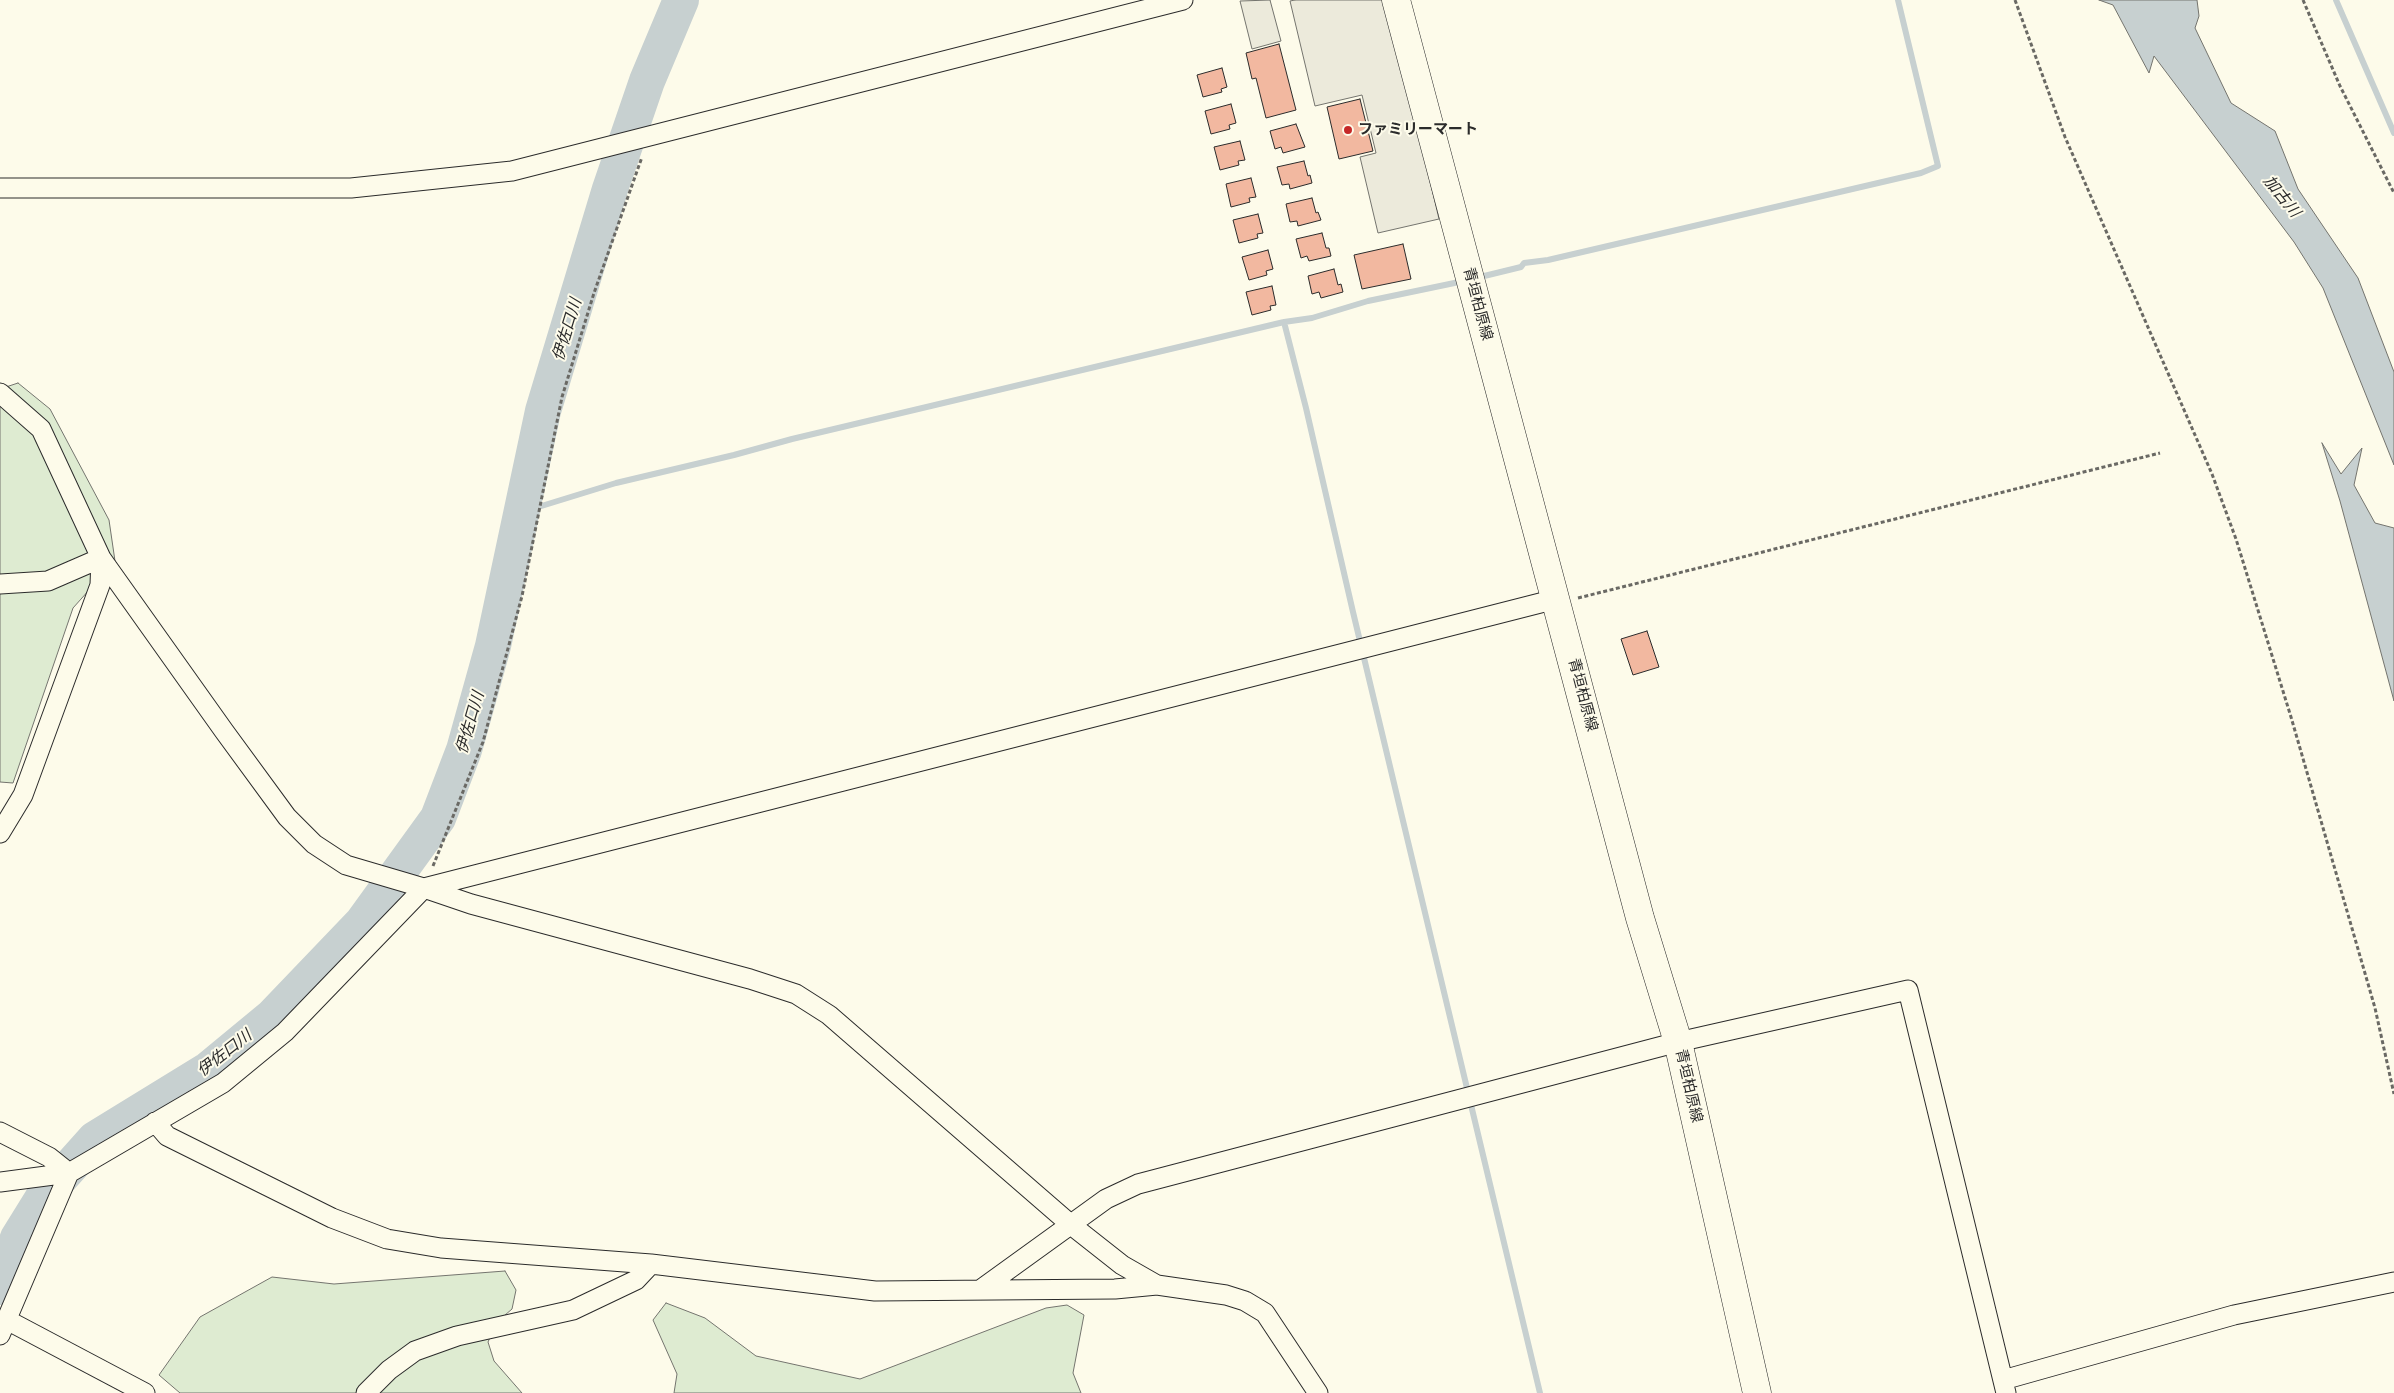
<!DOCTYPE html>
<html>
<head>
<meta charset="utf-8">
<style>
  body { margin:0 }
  canvas { display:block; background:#fdfbea }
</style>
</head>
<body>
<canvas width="2394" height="1393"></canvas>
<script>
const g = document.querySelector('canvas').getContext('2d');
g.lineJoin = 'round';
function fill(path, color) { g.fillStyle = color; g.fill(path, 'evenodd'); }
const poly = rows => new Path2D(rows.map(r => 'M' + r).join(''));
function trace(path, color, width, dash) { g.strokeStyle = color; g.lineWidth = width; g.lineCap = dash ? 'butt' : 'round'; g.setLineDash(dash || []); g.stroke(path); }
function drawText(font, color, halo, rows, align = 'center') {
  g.font = font + ' Roboto,"Noto Sans JP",sans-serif'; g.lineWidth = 4; g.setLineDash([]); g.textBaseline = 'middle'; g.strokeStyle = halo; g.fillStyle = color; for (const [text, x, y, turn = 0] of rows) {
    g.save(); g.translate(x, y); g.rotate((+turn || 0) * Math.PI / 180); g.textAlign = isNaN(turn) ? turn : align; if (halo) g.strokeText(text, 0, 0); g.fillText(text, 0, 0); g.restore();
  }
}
const green = poly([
  [18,383,50,409,109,520,115,561,73,608,13,783,0,782,0,389,18,383],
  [505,1271,516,1290,512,1309,497,1322,488,1342,494,1361,522,1393,180,1393,159,1375,200,1317,272,1277,334,1284,505,1271],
  [666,1303,705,1318,756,1356,860,1379,1046,1308,1067,1305,1084,1315,1073,1373,1081,1393,674,1393,677,1374,653,1320,666,1303]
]);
const parking = poly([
  [1270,0,1281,41,1252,49,1240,1,1270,0],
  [1295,0,1387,0,1439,219,1378,233,1360,157,1376,153,1362,95,1315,106,1290,1,1295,0]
]);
const water = poly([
  [2099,0,2197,0,2199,16,2195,28,2231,103,2275,131,2298,189,2358,278,2394,372,2394,465,2323,288,2294,242,2154,56,2149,73,2113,5,2099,0],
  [2322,443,2341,474,2362,448,2354,485,2375,523,2394,528,2394,701,2340,501,2322,443]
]);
const stream = poly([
  [2336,0,2394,133],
  [1476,278,1521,267,1524,263,1548,260,1921,173,1938,166,1898,0],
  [1284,322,1306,408,1353,612,1540,1393],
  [522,512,616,483,734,455,792,439,1284,322,1312,318,1368,301,1464,281]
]);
const river = poly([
  [0,1287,18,1238,44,1196,95,1139,209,1069,272,1017,362,923,438,818,464,750,493,646,543,411,610,189,647,81,681,0]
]);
const building = poly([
  [1279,44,1296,110,1266,118,1256,78,1252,79,1246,53,1279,44],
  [1222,68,1227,87,1221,89,1222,92,1203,97,1197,75,1222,68],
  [1360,99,1373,151,1339,159,1327,107,1360,99],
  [1231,104,1236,123,1229,125,1230,129,1211,134,1205,111,1231,104],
  [1296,124,1305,147,1283,153,1281,147,1275,149,1270,131,1296,124],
  [1240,141,1245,160,1238,161,1239,165,1220,170,1214,147,1240,141],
  [1304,161,1308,176,1310,175,1312,183,1290,189,1289,184,1282,185,1277,167,1304,161],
  [1251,178,1256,197,1249,198,1250,202,1231,207,1226,184,1251,178],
  [1312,198,1316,213,1318,212,1321,220,1298,226,1297,221,1290,222,1286,204,1312,198],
  [1258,214,1263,233,1257,234,1258,238,1239,243,1233,220,1258,214],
  [1322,233,1326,248,1329,248,1331,256,1309,261,1307,256,1301,258,1296,239,1322,233],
  [1403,244,1411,279,1362,289,1354,255,1403,244],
  [1268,250,1273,269,1266,271,1267,275,1249,280,1242,257,1268,250],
  [1334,269,1338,285,1341,284,1343,292,1321,298,1319,292,1312,294,1308,276,1334,269],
  [1272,286,1276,305,1270,306,1271,310,1252,315,1246,292,1272,286],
  [1647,631,1659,667,1633,675,1621,639,1647,631]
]);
const path = poly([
  [2015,0,2065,137,2212,474,2236,539,2291,717,2375,1008,2394,1094],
  [2303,0,2340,86,2394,193],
  [1578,598,2160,453],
  [433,866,483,742,522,596,562,397,594,293,642,157]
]);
const minor = poly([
  [0,188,351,188,512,171,1183,0],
  [0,393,41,429,101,558,224,731,287,817,314,844,346,865,424,888,471,904,750,979,796,994,829,1015,1070,1224,1122,1265,1157,1285,1226,1295,1245,1301,1265,1313,1318,1393],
  [0,584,48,581,101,558],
  [0,833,23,795,100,585,101,558],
  [155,1122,167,1136,332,1218,387,1239,441,1248,651,1264,875,1291,1115,1289,1157,1285],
  [0,1132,49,1157,69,1173],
  [0,1182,69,1173,223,1083,285,1032,424,888,1556,599],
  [980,1290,1106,1199,1138,1184,1678,1042,1908,990,2006,1393],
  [7,1320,145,1393],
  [0,1335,69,1173],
  [2003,1380,2234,1315,2394,1282],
  [366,1393,389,1370,415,1351,457,1336,573,1310,636,1280,651,1264]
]);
const primary = poly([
  [1396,0,1640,918,1678,1042,1757,1393]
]);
const markers = [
  [1348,130,5,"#c62828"]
];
const poiNames = [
  ["ファミリーマート",1358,130]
];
const streetNames = [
  ["青垣柏原線",1477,304,75],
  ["青垣柏原線",1582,695,75],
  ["青垣柏原線",1688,1086,77]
];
const waterNames = [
  ["加古川",2281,197,51],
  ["伊佐口川",568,330,-73],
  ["伊佐口川",471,723,-74],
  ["伊佐口川",225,1054,-38]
];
fill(green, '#deebd1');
trace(green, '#74746e', 1);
fill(parking, '#eceadb');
trace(parking, '#74746e', 1);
fill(water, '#c7d0d0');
trace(water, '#74746e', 1);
trace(stream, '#c7d0d0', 6);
trace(river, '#c7d0d0', 36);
fill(building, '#f2b8a0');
trace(building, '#2b2b2b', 1);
trace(minor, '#2b2b2b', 21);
trace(primary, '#2b2b2b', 29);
trace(path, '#6a6964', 3, [4, 2.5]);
trace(minor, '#fdfbea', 19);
trace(primary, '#fdfbea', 28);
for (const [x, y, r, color] of markers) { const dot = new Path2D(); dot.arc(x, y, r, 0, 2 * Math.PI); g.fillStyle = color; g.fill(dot); trace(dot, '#fdfbea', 2); }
drawText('bold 15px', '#2b2b2b', '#fdfbea', poiNames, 'left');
drawText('15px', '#2b2b2b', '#fdfbea', streetNames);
drawText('italic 16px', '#2b2b2b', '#fdfbea', waterNames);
</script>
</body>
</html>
